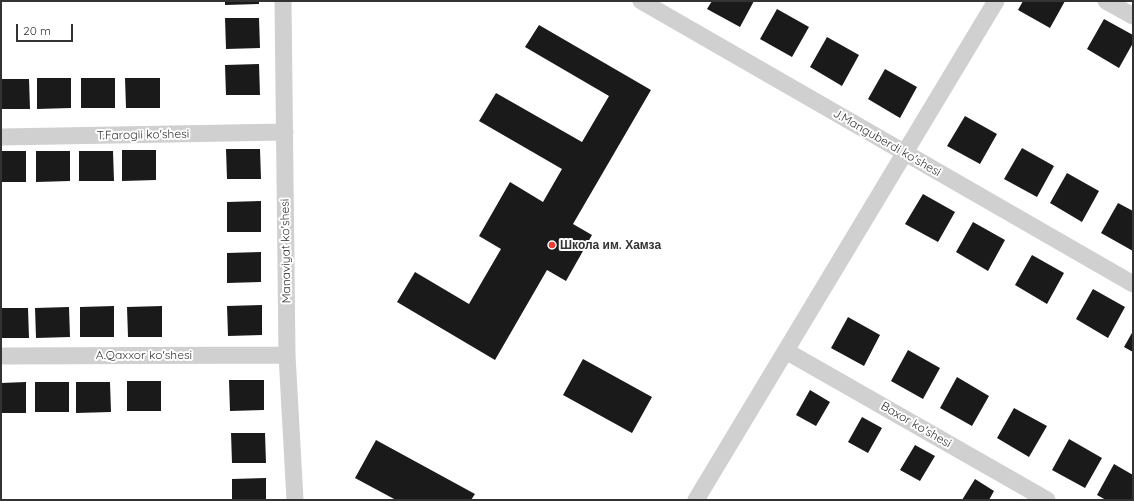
<!DOCTYPE html>
<html>
<head>
<meta charset="utf-8">
<style>
  body { margin:0 }
  #map { position:relative; width:1134px; height:501px; overflow:hidden; background:#fff; font-family:Quicksand,sans-serif }
  canvas { display:block }
  .frame { position:absolute; inset:0; border:2px solid #333; pointer-events:none }
  .scale { position:absolute; left:16px; top:24px; width:57px; height:18px; box-sizing:border-box; border:2px solid #333; border-top:0; padding-left:5px; font-size:12px; line-height:14px; white-space:nowrap; color:#333; -webkit-text-stroke:3px #fff; paint-order:stroke }
</style>
</head>
<body>
<div id="map">
<canvas width="1134" height="501"></canvas>
<div class="frame"></div>
<div class="scale">20 m</div>
</div>
<script>
const g = document.querySelector('canvas').getContext('2d');
g.lineJoin = 'round';
function fill(path, color) { g.fillStyle = color; g.fill(path, 'evenodd'); }
const poly = rows => new Path2D(rows.map(r => 'M' + r).join(''));
function trace(path, color, width, dash) { g.strokeStyle = color; g.lineWidth = width; g.lineCap = dash ? 'butt' : 'round'; g.setLineDash(dash || []); g.stroke(path); }
function drawText(font, color, halo, rows, align = 'center') {
  g.font = font + ' Quicksand,sans-serif'; g.lineWidth = 4; g.setLineDash([]); g.textBaseline = 'middle'; g.strokeStyle = halo; g.fillStyle = color; for (const [text, x, y, turn = 0] of rows) {
    g.save(); g.translate(x, y); g.rotate((+turn || 0) * Math.PI / 180); g.textAlign = isNaN(turn) ? turn : align; if (halo) g.strokeText(text, 0, 0); g.fillText(text, 0, 0); g.restore();
  }
}
const building = poly([
  [225,1,259,1,259,4,225,5],
  [712,1,754,1,740,27,707,9],
  [1023,1,1065,1,1050,28,1018,10],
  [777,9,809,27,792,57,760,39],
  [225,18,259,18,260,48,226,49],
  [1104,19,1133,35,1133,43,1119,68,1087,49],
  [539,25,651,90,573,224,592,235,566,281,547,270,495,360,397,302,415,272,469,304,501,249,479,236,510,182,543,202,562,169,479,121,496,93,582,142,609,96,525,47],
  [827,37,859,55,842,86,810,67],
  [259,64,260,95,226,95,225,65],
  [885,69,917,87,900,118,868,99],
  [37,78,71,78,71,108,37,109],
  [81,78,115,78,115,108,81,108],
  [125,78,160,78,160,108,126,108],
  [1,79,29,79,30,109,1,109],
  [965,116,997,134,980,164,947,146],
  [1022,148,1054,166,1037,197,1004,179],
  [226,149,260,149,261,179,227,179],
  [122,150,156,150,156,180,122,181],
  [1,151,26,151,26,182,1,182],
  [36,151,70,151,70,181,36,182],
  [79,151,113,151,114,181,79,181],
  [1067,173,1099,191,1082,222,1050,203],
  [923,194,955,212,938,242,905,224],
  [261,201,261,232,227,232,227,202],
  [1118,203,1133,211,1133,251,1101,233],
  [973,222,1005,240,988,271,956,252],
  [261,252,261,282,227,283,227,253],
  [1032,255,1064,273,1047,304,1015,285],
  [1093,289,1125,307,1108,338,1076,319],
  [262,305,262,335,228,336,227,306],
  [114,306,114,337,80,337,80,307],
  [162,306,162,337,128,337,127,307],
  [69,307,70,337,36,338,35,308],
  [1,308,28,308,29,338,1,338],
  [848,317,880,335,864,366,831,348],
  [1133,331,1133,352,1124,347],
  [908,350,940,368,923,399,891,381],
  [583,359,652,397,632,433,563,395],
  [957,377,989,396,972,426,940,408],
  [229,380,264,380,264,410,230,411],
  [127,381,161,381,161,411,127,411],
  [26,382,26,413,1,413,1,383],
  [35,382,69,382,69,412,35,412],
  [76,382,110,382,111,412,76,413],
  [810,390,830,402,816,426,796,415],
  [1014,408,1047,426,1029,457,997,438],
  [862,417,882,428,868,453,848,442],
  [231,433,265,433,266,463,232,463],
  [1069,439,1102,458,1085,488,1052,470],
  [376,440,475,494,471,500,396,500,355,478],
  [915,445,935,456,920,481,900,470],
  [1114,464,1133,475,1133,500,1106,500,1097,495],
  [266,478,266,500,232,500,232,479],
  [975,479,994,491,989,500,962,500]
]);
const street = poly([
  [283,1,287,355,295,500],
  [641,1,1133,284],
  [1106,1,1133,16],
  [1,137,285,132],
  [786,351,1047,500],
  [1,356,287,355],
  [696,500,996,1]
]);
const markers = [
  [552,245,4,"#e84036"]
];
const streetNames = [
  ["T.Farogii ko'shesi",143,135,-1],
  ["J.Manguberdi ko'shesi",887,143,30],
  ["Manaviyat ko'shesi",286,251,-91],
  ["A.Qaxxor ko'shesi",144,355],
  ["Baxor ko'shesi",916,425,30]
];
const poiNames = [
  ["Школа им. Хамза",560,245]
];
fill(building, '#1a1a1a');
trace(street, '#d0d0d0', 17);
for (const [x, y, r, color] of markers) { const dot = new Path2D(); dot.arc(x, y, r, 0, 2 * Math.PI); g.fillStyle = color; g.fill(dot); trace(dot, '#fff', 1.5); }
drawText('12px', '#333', '#fff', streetNames);
drawText('bold 12px', '#333', '#fff', poiNames, 'left');
</script>
</body>
</html>
